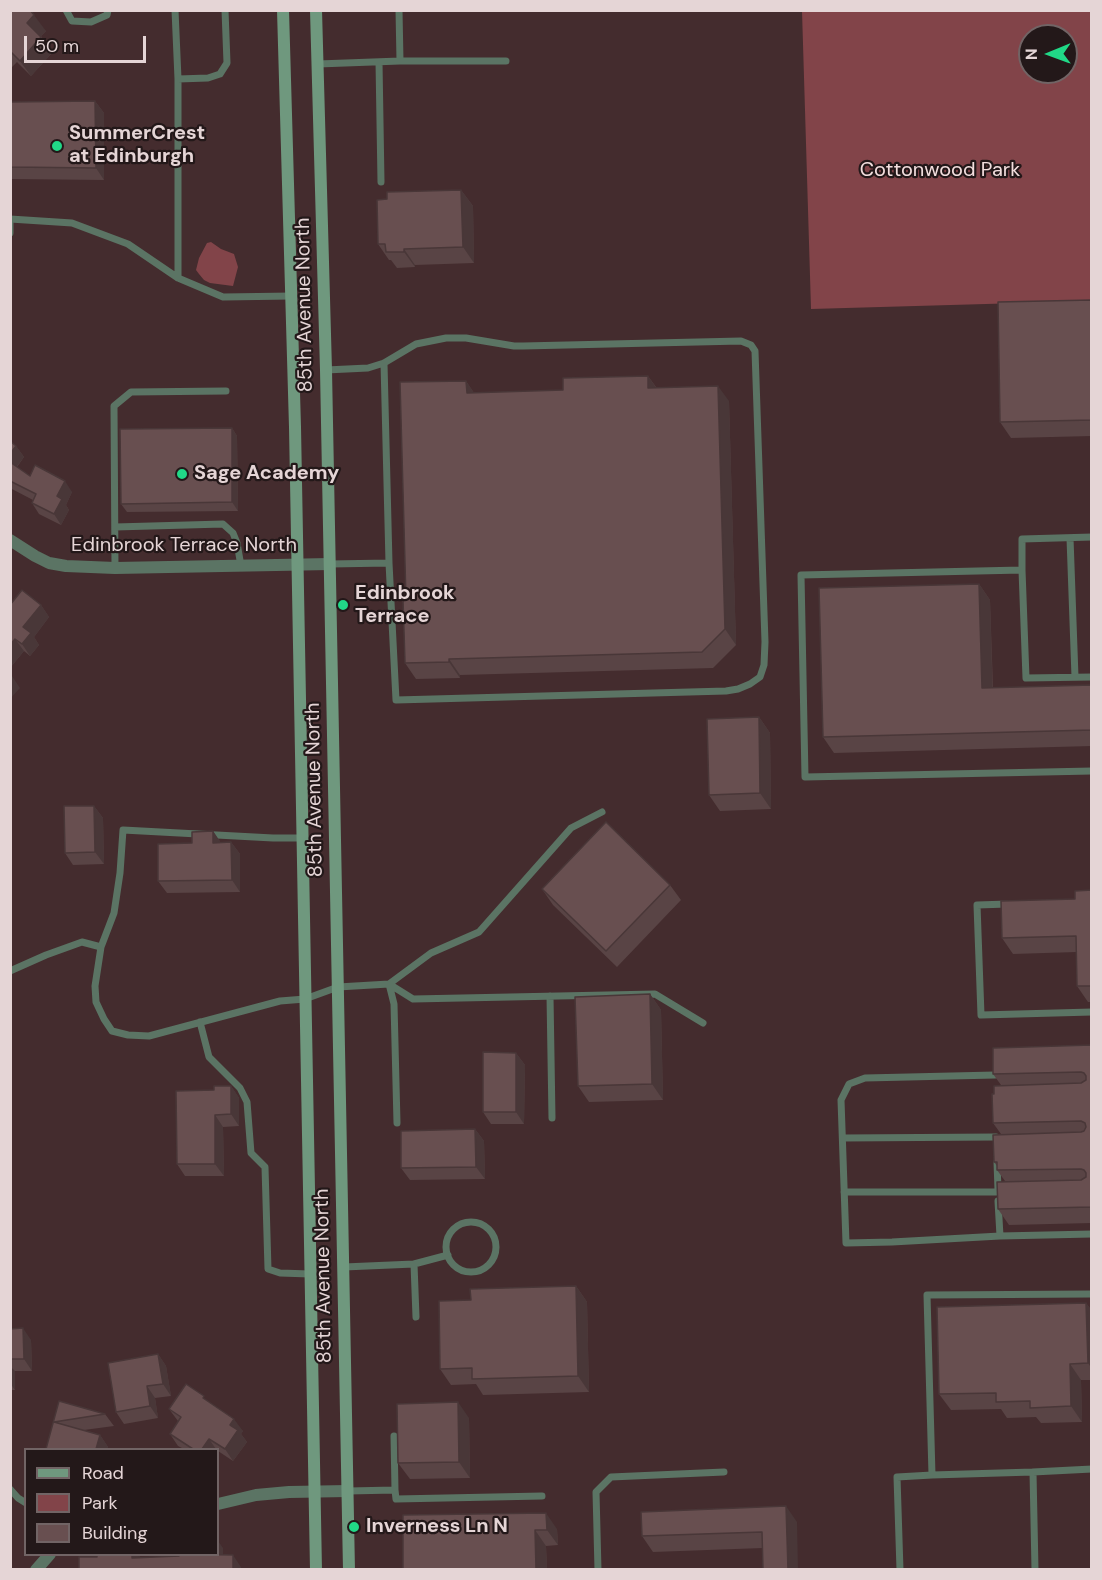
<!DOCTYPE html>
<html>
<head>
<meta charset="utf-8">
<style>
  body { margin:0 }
  #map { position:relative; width:1102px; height:1580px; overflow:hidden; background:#442c2e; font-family:"DM Sans",sans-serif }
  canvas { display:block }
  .frame { position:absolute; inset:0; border:12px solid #e5d5d6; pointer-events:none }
  .legend { position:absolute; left:24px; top:1448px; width:195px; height:108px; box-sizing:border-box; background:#231819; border:2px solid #716465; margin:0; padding:8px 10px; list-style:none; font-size:18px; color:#e5d5d6 }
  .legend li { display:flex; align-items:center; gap:12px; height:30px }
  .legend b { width:30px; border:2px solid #716465 }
  .north { position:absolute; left:1018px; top:24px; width:60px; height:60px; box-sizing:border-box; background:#231819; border:2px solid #716465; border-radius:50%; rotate:269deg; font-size:16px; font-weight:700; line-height:24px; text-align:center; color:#e5d5d6 }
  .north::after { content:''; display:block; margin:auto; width:21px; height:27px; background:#21d887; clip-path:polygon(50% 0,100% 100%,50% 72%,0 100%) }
  .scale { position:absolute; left:24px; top:36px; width:122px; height:27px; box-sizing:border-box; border:3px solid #e5d5d6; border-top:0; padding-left:8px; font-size:18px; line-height:21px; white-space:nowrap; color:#e5d5d6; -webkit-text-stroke:4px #231819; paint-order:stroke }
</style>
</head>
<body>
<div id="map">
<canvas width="1102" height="1580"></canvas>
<div class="frame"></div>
<ul class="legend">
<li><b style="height:8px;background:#6f987e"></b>Road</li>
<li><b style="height:16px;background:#824449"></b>Park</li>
<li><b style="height:16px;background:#684f50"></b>Building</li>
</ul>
<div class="north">N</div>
<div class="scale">50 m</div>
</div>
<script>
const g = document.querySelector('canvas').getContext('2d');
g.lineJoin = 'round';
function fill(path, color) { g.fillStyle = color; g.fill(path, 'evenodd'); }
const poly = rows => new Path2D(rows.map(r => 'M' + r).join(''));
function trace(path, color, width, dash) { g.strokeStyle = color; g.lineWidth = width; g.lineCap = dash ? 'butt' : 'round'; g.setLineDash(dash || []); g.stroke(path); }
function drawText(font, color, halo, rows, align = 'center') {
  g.font = font + ' "DM Sans",sans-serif'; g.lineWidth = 4.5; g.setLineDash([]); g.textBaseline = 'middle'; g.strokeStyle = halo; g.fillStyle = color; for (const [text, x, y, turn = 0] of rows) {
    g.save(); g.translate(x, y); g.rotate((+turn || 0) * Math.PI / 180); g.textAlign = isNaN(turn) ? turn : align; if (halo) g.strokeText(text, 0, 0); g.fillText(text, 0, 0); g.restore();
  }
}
const green = poly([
  [802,11,1091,11,1091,301,811,309],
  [1030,36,1066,36,1066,72,1030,72],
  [211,242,221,249,234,254,238,267,233,286,210,283,204,280,199,274,196,270,199,258,207,243]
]);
const lane = poly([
  [66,10,72,21,91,22,107,15,108,10],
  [175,10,178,79,178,278],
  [400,61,506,61],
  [379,62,381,182],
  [318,64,400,61,399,10],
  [178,79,208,78,220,74,227,63,225,10],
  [10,219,72,223,128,244,178,278,223,297,292,296],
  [10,220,10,233],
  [384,363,389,563],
  [326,370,368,368,384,363,416,344,446,338,466,338,514,346,523,346,741,341,751,345,755,351,765,642,764,665,760,677,750,684,738,689,726,691,396,700,389,563,330,564],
  [115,527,223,524,233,533,237,543,241,566],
  [1092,537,1022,539,1022,570,801,575,805,777,1092,771],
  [1070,538,1075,677],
  [115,568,114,406,131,392,226,391],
  [1022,570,1026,678,1092,677],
  [303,838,273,838,123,830,120,873,114,913,101,947,95,986,96,1002,104,1019,112,1031,128,1035,149,1036,280,1001,305,999,338,987,389,984,431,953,479,932,571,828,602,812],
  [1008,904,977,905,981,1015,1092,1012],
  [10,971,46,955,82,942,101,947],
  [389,984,413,999,655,994,703,1023],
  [389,984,394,1004,397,1123],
  [550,996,552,1118],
  [200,1022,209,1057,240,1088,247,1102,251,1153,265,1167,268,1269,280,1273,310,1274],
  [995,1075,865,1078,849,1084,841,1100,846,1243,892,1242,1000,1236],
  [843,1138,996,1137],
  [997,1162,998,1190],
  [844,1192,1002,1192],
  [998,1201,1000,1236,1092,1234],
  '446 1247a25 25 0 1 1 50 0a25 25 0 1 1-50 0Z',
  [414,1264,448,1255],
  [344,1267,414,1264,416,1317],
  [394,1436,395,1490],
  [1033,1472,1092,1469],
  [10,1489,18,1498,26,1503],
  [348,1491,395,1490,396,1499,542,1496],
  [598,1570,596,1492,611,1477,724,1472],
  [900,1570,897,1477,932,1475],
  [1035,1570,1033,1472,932,1475,927,1295,1092,1294]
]);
const street = poly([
  [10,540,35,556,49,563,66,566,115,568,330,564],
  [218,1504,256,1495,289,1492,348,1491],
  [36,1570,50,1554]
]);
const secondary = poly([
  [283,10,295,427,316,1570],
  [316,10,326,370,349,1570]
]);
const wall = poly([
  [10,10,46,31,41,36,52,53,31,76,17,62,10,69],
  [95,101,104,113,104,180,10,179,10,102],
  [461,190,473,206,474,263,415,265,415,267,397,268,391,260,389,260,378,244,387,199],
  [1092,300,1092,436,1011,438,1000,422],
  [648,376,656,387,729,401,736,645,713,668,460,675,460,678,416,679,405,663,406,600,466,381,474,393,563,390],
  [232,428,237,436,238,511,127,512,121,504],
  [10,441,16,446,24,457,17,467,30,476,72,492,66,505,69,510,61,525,39,514,32,503,33,500,10,488],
  [979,584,990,600,993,688,1092,685,1092,746,834,753,823,737],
  [10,605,41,605,49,617,34,637,39,645,30,656,24,651,10,668],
  [759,717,770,733,771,809,720,811,709,795],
  [94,806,103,818,104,864,73,865,65,853],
  [213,831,221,843,231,842,240,854,240,892,167,893,158,881,192,843],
  [670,885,681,900,617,967,553,905,542,889],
  [1092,890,1092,1002,1088,1002,1077,986,1077,952,1013,954,1002,938],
  [650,994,661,1010,663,1100,589,1102,578,1086],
  [1092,1045,1092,1223,1009,1225,998,1209,1005,1181,997,1170,997,1166,994,1162,1001,1134,993,1123,994,1094,1001,1085,993,1074],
  [516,1053,525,1065,524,1124,491,1124,483,1112],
  [231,1086,239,1098,239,1126,223,1127,224,1176,185,1176,177,1164,214,1090],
  [475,1129,484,1141,485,1179,410,1180,401,1168],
  [576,1286,587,1302,589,1392,483,1395,476,1384,451,1385,440,1369,471,1300],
  [1086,1303,1092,1311,1092,1380,1081,1380,1082,1422,1041,1423,1036,1417,1007,1418,1001,1409,951,1410,939,1394],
  [10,1329,31,1340,32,1371,15,1371,15,1390,10,1390],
  [158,1354,166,1366,171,1396,155,1398,158,1418,124,1424,116,1412],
  [59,1401,105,1414,114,1426,84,1430,100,1435,108,1447,46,1449],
  [207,1401,243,1431,241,1434,247,1442,233,1461,218,1451,218,1449,184,1449,178,1446,170,1434,178,1421,169,1409],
  [469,1418,470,1478,410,1479,398,1463],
  [403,1515,557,1529,558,1545,546,1546,547,1569,403,1569],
  [797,1522,763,1548,653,1552,642,1536]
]);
const shadedWall = poly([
  [34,15,46,31,38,39,27,23],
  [41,37,52,53,31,76,20,61],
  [95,101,104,113,104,180,96,168],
  [461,190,473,206,474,263,463,247],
  [404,249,415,265,415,267,404,252],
  [648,376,659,392,648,388],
  [466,381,477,397,467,393],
  [718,386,729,401,736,645,725,629],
  [232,428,237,436,238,511,232,502],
  [16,446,24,457,14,470,10,464,10,454],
  [65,481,72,492,66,505,69,510,61,525,54,514,57,496],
  [979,584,990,600,993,704,982,688],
  [41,605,49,617,34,637,39,645,30,656,22,644,23,627],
  [15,639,24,651,10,668,10,645],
  [449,659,460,675,460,678,449,662],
  [12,676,20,688,10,699,10,678],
  [759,717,770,733,771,809,760,793],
  [94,806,103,818,104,864,95,852],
  [213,831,221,843,213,843],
  [231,842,240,854,240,892,232,880],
  [650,994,661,1010,663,1100,652,1084],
  [516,1053,525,1065,524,1124,516,1112],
  [231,1086,239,1098,239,1126,231,1114],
  [215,1115,223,1127,224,1176,215,1164],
  [475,1129,484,1141,485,1179,476,1167],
  [576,1286,587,1302,589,1392,578,1376],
  [1086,1303,1092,1311,1092,1369,1088,1363],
  [23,1328,31,1340,32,1371,24,1359],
  [158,1354,166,1366,171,1396,163,1384],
  [1070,1364,1081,1380,1082,1422,1071,1406],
  [10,1366,15,1371,15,1390,10,1383],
  [147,1386,155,1398,158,1418,150,1406],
  [458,1402,469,1418,470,1478,459,1462],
  [234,1419,243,1431,241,1434,247,1442,233,1461,225,1449,230,1425],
  [100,1435,108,1447,108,1449,96,1449],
  [209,1439,216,1449,202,1449],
  [786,1506,797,1522,798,1569,788,1569],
  [546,1513,557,1529,558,1545,547,1530],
  [535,1530,546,1546,547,1569,536,1569],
  [218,1541,223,1548,223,1567,214,1554,218,1554],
  [132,1554,140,1554,141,1569,132,1558],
  [233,1555,241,1567,241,1569,233,1569]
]);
const building = poly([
  [10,10,30,10,34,15,27,23,41,37,20,61,10,51,10,10],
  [95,101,96,168,10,167,10,102,95,101],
  [461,190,463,247,404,249,404,252,386,252,385,244,378,244,377,200,387,199,387,192,461,190],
  [1092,300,1092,420,1000,422,998,302,1092,300],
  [648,376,648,388,718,386,725,629,702,652,449,659,449,662,405,663,403,600,406,600,400,382,466,381,467,393,563,390,563,378,648,376],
  [232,428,232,502,121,504,120,429,232,428],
  [10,441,16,446,10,454,10,441],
  [10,462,30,476,35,465,65,481,57,496,62,499,54,514,32,503,36,494,10,481,10,462],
  [979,584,982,688,1092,685,1092,730,823,737,819,588,979,584],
  [22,590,41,605,23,627,31,633,22,644,15,639,10,645,10,605,22,590],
  [759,717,760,793,709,795,707,719,759,717],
  [64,806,94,806,95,852,65,853,64,806],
  [606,822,670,885,606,951,542,889,606,822],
  [213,831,213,843,231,842,232,880,158,881,158,844,192,843,192,832,213,831],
  [1092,890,1092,986,1077,986,1076,936,1002,938,1001,901,1075,899,1075,891,1092,890],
  [650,994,652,1084,578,1086,575,997,650,994],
  [1092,1045,1092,1207,998,1209,997,1182,1081,1180,1086,1177,1086,1173,1084,1170,1081,1169,997,1170,997,1162,994,1162,993,1135,1081,1132,1084,1131,1086,1127,1085,1123,1081,1121,993,1123,992,1094,994,1094,994,1086,1081,1083,1086,1080,1086,1076,1084,1073,1081,1072,993,1074,993,1048,1092,1045],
  [483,1052,516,1053,516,1112,483,1112,483,1052],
  [214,1086,231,1086,231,1114,215,1115,215,1164,177,1164,176,1091,214,1090,214,1086],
  [475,1129,476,1167,401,1168,401,1131,475,1129],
  [576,1286,578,1376,472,1379,472,1368,440,1369,439,1301,471,1300,470,1289,576,1286],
  [1086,1303,1088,1363,1070,1364,1071,1406,1030,1408,1030,1401,996,1402,996,1393,939,1394,937,1307,1086,1303],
  [23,1328,24,1359,10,1359,10,1329,23,1328],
  [158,1354,163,1384,147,1386,150,1406,116,1412,108,1363,158,1354],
  [186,1384,204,1396,203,1398,234,1419,230,1425,238,1430,225,1449,209,1439,202,1449,193,1449,170,1434,181,1417,169,1409,186,1384],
  [59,1401,105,1414,54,1422,100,1435,96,1449,46,1449,59,1401],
  [458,1402,459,1462,398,1463,397,1404,458,1402],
  [786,1506,788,1569,763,1569,762,1532,642,1536,641,1512,786,1506],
  [546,1513,547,1530,535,1530,536,1569,403,1569,403,1515,546,1513],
  [97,1554,132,1554,132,1558,179,1556,179,1554,233,1555,233,1569,79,1569,79,1557,97,1557,97,1554]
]);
const markers = [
  [57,146,6,"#21d887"],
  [182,474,6,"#21d887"],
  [343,605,6,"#21d887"],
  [354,1527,6,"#21d887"]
];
const poiNames = [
  ["SummerCrest",69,134],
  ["at Edinburgh",69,157],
  ["Sage Academy",194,474],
  ["Edinbrook",355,594],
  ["Terrace",355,617],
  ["Inverness Ln N",366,1527]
];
const parkNames = [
  ["Cottonwood Park",940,171]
];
const streetNames = [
  ["85th Avenue North",305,305,-91],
  ["Edinbrook Terrace North",184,546],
  ["85th Avenue North",315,790,-91],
  ["85th Avenue North",324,1276,-91]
];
fill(green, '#824449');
trace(lane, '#5b7464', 7);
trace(street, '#5b7464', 12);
trace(secondary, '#6f987e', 12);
fill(wall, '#594445');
fill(shadedWall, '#493738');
fill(building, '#684f50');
trace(building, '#493738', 1.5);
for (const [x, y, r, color] of markers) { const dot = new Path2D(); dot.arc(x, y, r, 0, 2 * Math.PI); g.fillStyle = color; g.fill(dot); trace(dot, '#231819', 2); }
drawText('bold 20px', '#e5d5d6', '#231819', poiNames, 'left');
drawText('20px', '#f3dede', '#231819', parkNames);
drawText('20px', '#e5d5d6', '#231819', streetNames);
</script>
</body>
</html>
